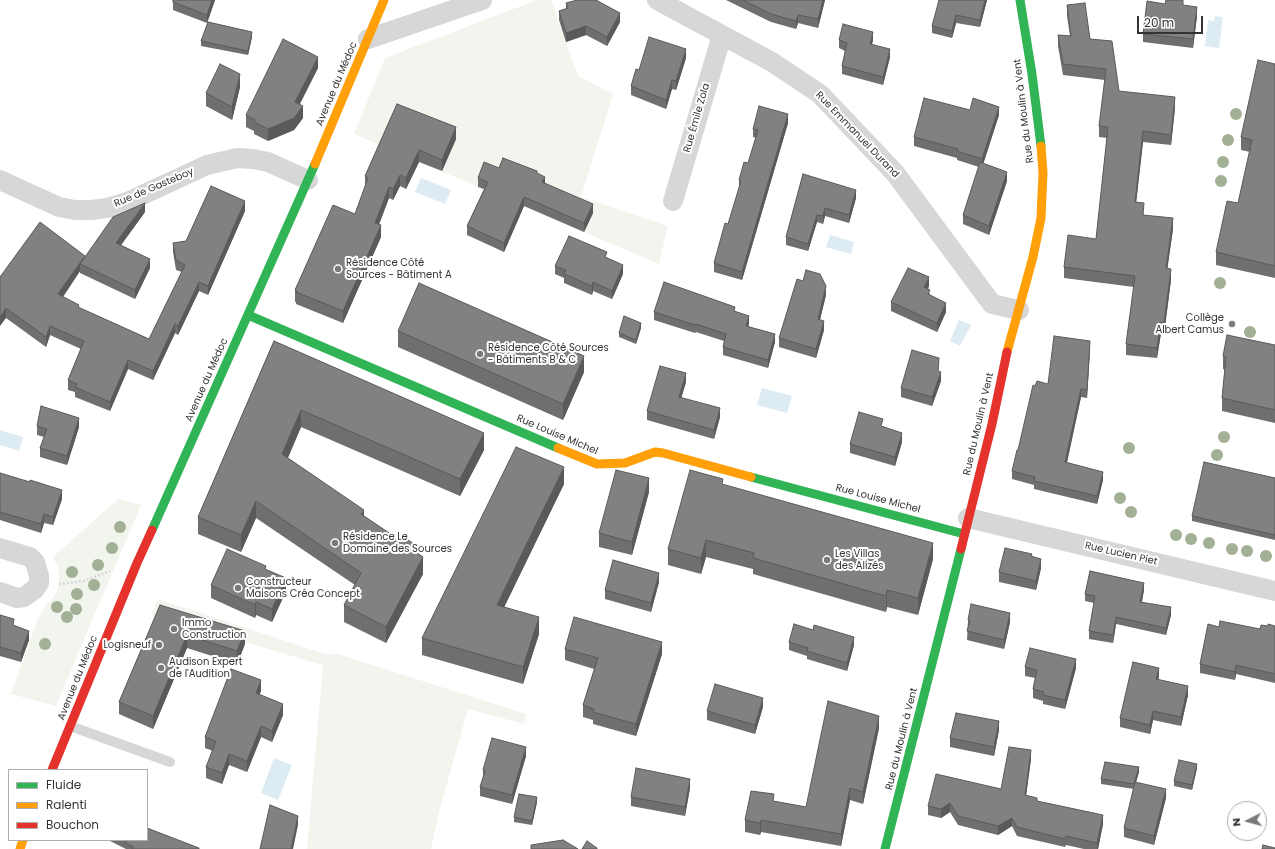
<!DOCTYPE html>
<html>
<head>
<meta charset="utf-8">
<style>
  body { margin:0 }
  #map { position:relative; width:1275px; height:849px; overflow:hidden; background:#fff; font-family:Poppins,sans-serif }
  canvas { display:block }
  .legend { position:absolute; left:8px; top:769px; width:140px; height:72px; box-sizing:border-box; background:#fff; border:1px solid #adadad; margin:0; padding:5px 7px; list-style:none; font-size:12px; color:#333 }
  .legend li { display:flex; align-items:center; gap:8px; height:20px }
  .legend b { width:20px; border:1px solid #adadad }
  .north { position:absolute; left:1227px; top:801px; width:40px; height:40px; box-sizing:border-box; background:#fff; border:1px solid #adadad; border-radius:50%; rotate:264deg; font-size:11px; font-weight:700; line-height:16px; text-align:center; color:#333 }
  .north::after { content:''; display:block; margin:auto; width:14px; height:18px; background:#7a7a7a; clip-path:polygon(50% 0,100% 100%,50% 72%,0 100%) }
  .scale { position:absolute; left:1137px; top:16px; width:66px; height:18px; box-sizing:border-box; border:2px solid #333; border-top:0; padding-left:5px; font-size:12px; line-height:14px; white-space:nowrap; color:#333; -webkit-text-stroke:3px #fff; paint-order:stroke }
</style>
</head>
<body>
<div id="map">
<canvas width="1275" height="849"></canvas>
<ul class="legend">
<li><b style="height:5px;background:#30b455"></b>Fluide</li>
<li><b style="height:5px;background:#ff9f0a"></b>Ralenti</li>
<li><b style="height:5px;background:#e5322d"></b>Bouchon</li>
</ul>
<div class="north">N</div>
<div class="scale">20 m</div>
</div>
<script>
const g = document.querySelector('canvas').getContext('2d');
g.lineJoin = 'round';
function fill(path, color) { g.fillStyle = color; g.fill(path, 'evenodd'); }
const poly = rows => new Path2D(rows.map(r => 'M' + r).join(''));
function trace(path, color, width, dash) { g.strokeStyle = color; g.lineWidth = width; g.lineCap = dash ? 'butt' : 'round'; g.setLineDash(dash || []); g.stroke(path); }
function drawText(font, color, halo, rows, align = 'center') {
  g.font = font + ' Poppins,sans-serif'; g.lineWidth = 4; g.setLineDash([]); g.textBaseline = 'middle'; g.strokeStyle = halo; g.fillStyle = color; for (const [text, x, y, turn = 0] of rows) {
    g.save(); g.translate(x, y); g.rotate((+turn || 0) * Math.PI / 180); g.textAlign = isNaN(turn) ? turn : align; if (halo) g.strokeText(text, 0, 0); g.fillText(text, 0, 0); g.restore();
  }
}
const green = poly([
  [537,0,551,0,578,76,613,94,581,197,668,226,659,264,354,134,385,58],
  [118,499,141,505,56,706,11,694,37,621,46,605,53,598,58,589,59,580,58,568,53,557],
  [158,599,325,654,338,654,526,714,524,724,468,709,440,808,431,849,307,849,323,665,151,615]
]);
const water = poly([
  [1215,16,1223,17,1219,48,1205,46,1208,20,1214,21],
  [421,178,451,190,445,204,415,192],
  [830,235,854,242,851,254,826,247],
  [959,320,971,325,960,346,950,341],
  [762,388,792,396,787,413,757,405],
  [0,430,23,437,19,451,0,445],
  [274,758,292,765,278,800,261,793]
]);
const path = poly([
  [59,584,83,581,110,571]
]);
const lane = poly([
  [70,726,170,762]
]);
const street = poly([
  [657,0,772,62,820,94,895,173,992,304,1019,310],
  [368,39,482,0],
  [0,180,59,207,75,210,91,210,107,208,125,203,207,165,237,158,253,159,268,162,308,180],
  [673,201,722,35],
  [968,518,1275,591],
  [0,548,30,557,35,562,39,576,39,583,35,589,24,597,17,598,0,592]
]);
const fast = poly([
  [1020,0,1032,74,1041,146],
  [248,315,558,448],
  [751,477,964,534],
  [152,530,315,164],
  [885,849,961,549]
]);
const slow = poly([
  [315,164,384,0],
  [1007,352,1033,257,1041,218,1043,173,1041,146],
  [558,448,597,464,625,463,655,452,663,453,751,477],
  [20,849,23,840]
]);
const jam = poly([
  [961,549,992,424,1007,352],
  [52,770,137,563,152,530]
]);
const trees = [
  [1236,114],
  [1228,140],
  [1223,162],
  [1221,181],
  [1220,283],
  [1250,332],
  [1224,437],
  [1129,448],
  [1217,455],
  [1120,498],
  [1131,512],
  [120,527],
  [1176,535],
  [1191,539],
  [1209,543],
  [112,548],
  [1232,549],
  [1247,551],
  [1266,556],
  [98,565],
  [72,572],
  [94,585],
  [77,594],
  [57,607],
  [76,609],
  [67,617],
  [45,644]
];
const wall = poly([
  [173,0,215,0,207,23,173,10],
  [726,0,825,0,818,28,798,23,796,29,771,22],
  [987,0,980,27,956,23,952,38,932,33,932,26],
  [566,3,620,22,607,46,586,35,566,42,559,20,559,11,566,9],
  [1165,4,1183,5,1197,16,1193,48,1143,42,1143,34],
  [1067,5,1090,39,1119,91,1175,108,1171,145,1143,142,1136,202,1144,215,1173,229,1167,269,1171,280,1164,334,1161,333,1157,358,1126,355,1126,344,1134,287,1064,278,1064,267,1096,239,1107,138,1099,137,1099,126,1105,80,1063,75,1058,46,1058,35,1070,36,1067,16],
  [252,37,248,55,201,46,201,41],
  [839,40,873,40,872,44,890,57,883,85,842,74,842,66,845,51,839,48],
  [686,58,676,90,672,89,666,109,631,95,631,86,639,70],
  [1275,64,1275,278,1216,265,1216,252,1238,203,1250,152,1241,150,1241,137],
  [318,68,299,104,303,118,294,130,268,141,254,134,254,131,246,127,246,115],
  [240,87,232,120,206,106,206,93],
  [397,104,456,139,442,171,419,162,406,189,400,186,393,200,389,198,379,224,381,237,343,323,296,304,296,302,295,302,295,290,355,214,365,187,365,176],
  [970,110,999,115,983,163,1007,181,989,235,963,224,963,215,979,167,957,160,957,158,914,146,914,137],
  [788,123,742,280,714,272,714,263,728,224,739,188,739,180,748,163,756,138,753,137,753,129],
  [499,168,537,173,545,183,593,213,584,232,524,206,504,252,467,235,467,226,484,189,478,187,478,178],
  [803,174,856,198,849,223,825,216,823,224,817,222,808,251,786,245,786,237],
  [245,211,208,295,199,291,178,335,175,333,153,380,128,369,110,411,75,397,75,392,68,390,68,380,81,349,50,335,46,347,6,318,0,277,85,258,145,212,121,245,150,268,135,299,80,273,80,271,63,297,79,308,149,339,182,272,176,270,173,252,173,243,186,241],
  [607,258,623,274,612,299,593,291,592,295,564,283,564,278,555,274,555,266],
  [929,286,928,289,930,295,946,312,937,332,891,311,891,302],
  [826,295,820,320,824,330,816,358,779,347,779,338],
  [735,311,749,324,748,326,775,342,768,368,723,355,723,347,724,341,696,332,695,333,654,320,654,312],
  [641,328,636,344,619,337,619,333],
  [398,331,584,372,563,420,398,347],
  [274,341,484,450,460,496,301,427,288,458,364,516,418,554,423,574,386,643,344,622,344,605,355,585,256,518,241,552,198,534,198,517],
  [1275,345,1275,423,1222,411,1222,398,1225,370,1223,369,1223,356],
  [1090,349,1087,398,1081,397,1067,463,1103,480,1097,504,1034,489,1034,485,1012,479,1012,471,1018,450,1035,386,1048,384],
  [939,367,938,371,941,381,932,406,901,397,901,388],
  [686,382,681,397,720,417,714,439,647,420,647,411],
  [37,426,79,427,67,465,40,457,40,448,44,437,37,435],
  [883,426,902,442,895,466,850,453,850,444],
  [0,473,62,499,53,525,44,523,41,533,0,520],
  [1275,478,1275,540,1192,521,1192,516],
  [564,484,504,607,539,634,523,684,422,655,422,638],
  [723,485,933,559,918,615,887,607,886,612,753,574,753,569,706,557,701,574,668,565,668,549],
  [649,492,632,555,599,547,599,533],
  [1032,556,1041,568,1036,590,999,582,999,572],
  [659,582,651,612,605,599,605,590],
  [211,585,286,591,272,622,256,615,255,618,211,598],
  [1144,590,1142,602,1171,615,1166,635,1116,624,1113,643,1089,639,1089,631,1094,603,1085,601,1085,594],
  [160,605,245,644,237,664,187,648,153,729,119,714,119,702],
  [0,615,14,626,29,640,21,662,0,656],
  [968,620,1010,622,1004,649,967,640],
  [1268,626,1275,626,1275,683,1236,674,1235,680,1200,673,1200,664,1219,627,1260,629],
  [789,642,854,645,847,671,807,659,807,656,789,650],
  [565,649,662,654,636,736,593,724,593,720,583,717,583,705,594,669,565,660],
  [1025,667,1076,668,1065,709,1043,704,1043,701,1033,698,1033,689,1035,678,1025,676],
  [1159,677,1158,679,1188,695,1181,726,1153,720,1150,734,1120,727,1120,718],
  [261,691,259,695,283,715,272,742,261,737,247,772,229,765,222,784,206,778,206,767,213,751,205,748,205,737],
  [763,707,755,734,707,720,707,711],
  [879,728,863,804,850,800,841,846,761,832,760,835,745,832,745,820,774,801,806,807],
  [999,730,994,756,950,747,950,738],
  [526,756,512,804,480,796,480,787,483,779,483,770],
  [1031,759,1026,795,1037,801,1103,824,1098,849,1084,849,1066,845,1065,847,1017,836,1012,826,998,835,958,825,950,812,941,818,928,815,928,806,1001,789],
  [1197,768,1192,790,1174,786,1174,781],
  [1139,772,1136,782,1166,798,1154,845,1124,837,1124,828,1134,789,1101,784,1101,779],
  [690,788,685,816,631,806,631,797],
  [537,802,532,825,514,822,514,817],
  [108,840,147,840,199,849,126,849]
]);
const shadedWall = poly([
  [212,0,215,0,207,23,207,15],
  [823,0,825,0,818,28,818,19],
  [985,0,987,0,980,27,980,20],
  [1197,7,1197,16,1193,48,1193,39],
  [620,13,620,22,607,46,607,37],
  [798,15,798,23,796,29,796,21],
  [956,15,956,23,952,38,952,31],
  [586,26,586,35,566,42,566,33],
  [252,32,252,37,248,55,248,51],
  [873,32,873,40,870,52,870,44],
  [686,49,686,58,676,90,676,81],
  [890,49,890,57,883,85,883,77],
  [318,57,318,68,295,114,295,102],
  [240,74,240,87,232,120,232,107],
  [672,80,672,89,666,109,666,100],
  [1175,97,1175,108,1171,145,1171,135],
  [303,106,303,118,294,130,268,141,268,129],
  [999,107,999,115,982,168,982,159],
  [788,114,788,123,742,280,742,272],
  [456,127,456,139,442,171,442,160],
  [1143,131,1143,142,1135,213,1135,202],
  [419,150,419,162,406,189,406,178],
  [1007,172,1007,181,989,235,989,226],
  [400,175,400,186,393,200,393,189],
  [545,177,545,186,542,182],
  [389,187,389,198,375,235,375,223],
  [856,190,856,198,849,223,849,215],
  [524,197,524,206,504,252,504,243],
  [245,201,245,211,208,295,208,286],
  [145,203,145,212,116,252,116,243],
  [593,204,593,213,584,232,584,223],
  [825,208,825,216,823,224,823,216],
  [817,215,817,222,808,251,808,244],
  [1173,218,1173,229,1166,279,1166,268],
  [381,225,381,237,343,323,343,311],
  [85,256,85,265,80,264,80,271,58,304,58,294],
  [150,259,150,268,135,299,135,290],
  [623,265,623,274,612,299,612,291],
  [1171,269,1171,280,1164,334,1164,323],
  [929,277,929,286,924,296,924,287],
  [199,282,199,291,178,335,178,326],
  [593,282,593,291,592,295,592,286],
  [826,286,826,295,818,327,818,319],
  [946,303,946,312,937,332,937,323],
  [6,308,6,318,0,326,0,317],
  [749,316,749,324,746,334,746,326],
  [824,321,824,330,816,358,816,349],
  [1161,322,1161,333,1157,358,1157,348],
  [641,323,641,328,636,344,636,340],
  [175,324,175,333,153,380,153,371],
  [50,326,50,335,46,347,46,337],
  [775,334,775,342,768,368,768,360],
  [1090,341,1090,349,1087,398,1087,390],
  [584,356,584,372,563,420,563,404],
  [128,360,128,369,110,411,110,402],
  [941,372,941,381,932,406,932,397],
  [686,373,686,382,679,406,679,397],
  [1081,389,1081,397,1065,470,1065,462],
  [720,408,720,417,714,439,714,430],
  [301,410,301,427,282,471,282,454],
  [79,418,79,427,67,465,67,456],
  [484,433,484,450,460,496,460,479],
  [902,433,902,442,895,466,895,457],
  [564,467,564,484,497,622,497,605],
  [1103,472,1103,480,1097,504,1097,496],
  [649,478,649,492,632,555,632,542],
  [62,490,62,499,53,525,53,517],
  [256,501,256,518,241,552,241,535],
  [364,510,364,527,361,514],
  [44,514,44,523,41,533,41,524],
  [706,540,706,557,701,574,701,558],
  [933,543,933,559,918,615,918,598],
  [418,547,418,564,416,552],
  [423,557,423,574,386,643,386,627],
  [1041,559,1041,568,1036,590,1036,581],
  [659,573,659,582,651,612,651,603],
  [286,578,286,591,272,622,272,609],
  [1144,583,1144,590,1140,609,1140,602],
  [887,590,887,607,886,612,886,596],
  [256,602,256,615,255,618,255,605],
  [1171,607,1171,615,1166,635,1166,628],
  [1010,613,1010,622,1004,649,1004,640],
  [539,617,539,634,523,684,523,667],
  [1116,617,1116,624,1113,643,1113,635],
  [29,631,29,640,21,662,21,653],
  [245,631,245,644,237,664,237,651],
  [187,635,187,648,153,729,153,716],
  [854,637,854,645,847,671,847,663],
  [662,642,662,654,636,736,636,724],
  [1076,659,1076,668,1065,709,1065,700],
  [1236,665,1236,674,1235,680,1235,672],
  [1159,668,1159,677,1156,688,1156,679],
  [261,680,261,691,256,704,256,693],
  [1188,686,1188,695,1181,726,1181,717],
  [763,698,763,707,755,734,755,725],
  [283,704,283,715,272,742,272,731],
  [1153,711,1153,720,1150,734,1150,725],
  [879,716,879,728,863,804,863,792],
  [999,721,999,730,994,756,994,747],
  [261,726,261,737,247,772,247,761],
  [526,747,526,756,512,804,512,795],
  [1031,750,1031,759,1025,804,1025,795],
  [229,754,229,765,222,784,222,773],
  [1197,764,1197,768,1192,790,1192,785],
  [1139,767,1139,772,1134,789,1134,784],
  [690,779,690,788,685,816,685,807],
  [850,788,850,800,841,846,841,834],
  [1166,789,1166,798,1154,845,1154,836],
  [537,797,537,802,532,825,532,821],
  [950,803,950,812,941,818,941,809],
  [1103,815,1103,824,1098,849,1097,849,1097,843],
  [298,816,298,825,293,849,291,849],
  [1012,818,1012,826,998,835,998,826],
  [761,820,761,832,760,835,760,823]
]);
const building = poly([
  [173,0,212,0,207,15,173,2,173,0],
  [577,0,596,0,620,13,607,37,586,26,566,33,559,11,568,8,566,3,577,0],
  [743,0,823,0,818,19,798,15,796,21,771,14,743,0],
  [939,0,985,0,980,20,956,15,952,31,932,26,939,0],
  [1166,0,1183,0,1183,5,1197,7,1193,39,1143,34,1147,1,1165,4,1166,0],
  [1085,3,1090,39,1112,41,1119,91,1175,97,1171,135,1143,131,1135,202,1144,203,1143,215,1173,218,1166,268,1171,269,1164,323,1161,322,1157,348,1126,344,1135,276,1064,267,1068,235,1096,239,1108,127,1099,126,1106,69,1063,64,1058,35,1071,36,1067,5,1085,3],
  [208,22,252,32,248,51,201,41,208,22],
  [843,24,873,32,870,44,890,49,883,77,842,66,847,43,839,40,843,24],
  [649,37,686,49,676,81,672,80,666,100,631,86,636,69,639,70,649,37],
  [283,39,318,57,295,102,303,106,294,118,268,129,254,122,255,120,246,115,283,39],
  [1258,60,1275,64,1275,266,1216,252,1227,201,1238,203,1252,140,1241,137,1258,60],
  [220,64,240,74,232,107,206,93,220,64],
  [924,98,970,110,973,98,999,107,982,159,957,151,958,149,914,137,924,98],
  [397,104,456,127,442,160,419,150,406,178,400,175,393,189,389,187,375,223,381,225,343,311,296,292,297,291,295,290,333,205,355,214,368,178,365,176,397,104],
  [759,106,788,114,742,272,714,263,725,223,728,224,741,181,739,180,744,162,748,163,758,130,753,129,759,106],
  [503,158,537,171,537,173,545,177,542,182,593,204,584,223,524,197,504,243,467,226,488,182,478,178,484,162,499,168,503,158],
  [980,162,1007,172,989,226,963,215,980,162],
  [803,174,856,190,849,215,825,208,823,216,817,215,808,244,786,237,803,174],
  [211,186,245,201,208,286,199,282,178,326,175,324,153,371,128,360,110,402,75,387,77,384,68,380,84,341,50,326,46,337,6,308,0,317,0,277,40,222,85,256,58,294,79,305,78,307,149,339,185,265,176,260,173,243,186,241,211,186],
  [145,203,116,243,150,259,135,290,80,264,113,217,145,203],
  [569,236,607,252,605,257,623,265,612,291,593,282,592,286,564,274,566,270,555,266,569,236],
  [908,268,929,277,924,287,930,290,928,294,946,303,937,323,891,302,908,268],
  [806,270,820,274,826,286,818,319,824,321,816,349,779,338,797,279,803,281,806,270],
  [664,282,735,307,734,311,749,316,746,326,775,334,768,360,723,347,726,334,696,324,695,325,654,312,664,282],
  [419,283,584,356,563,404,398,331,419,283],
  [624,316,641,323,636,340,619,333,624,316],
  [1227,335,1275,345,1275,410,1222,398,1226,357,1223,356,1227,335],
  [1054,336,1090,341,1087,390,1081,389,1065,462,1103,472,1097,496,1034,481,1035,477,1012,471,1017,450,1018,450,1033,385,1035,386,1037,381,1048,384,1054,336],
  [274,341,484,433,460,479,301,410,282,454,364,510,361,514,401,541,404,537,418,547,416,552,423,557,386,627,344,605,361,573,256,501,241,535,198,517,274,341],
  [912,350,939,358,938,371,941,372,932,397,901,388,912,350],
  [660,366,686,373,679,397,720,408,714,430,647,411,660,366],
  [41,406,79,418,67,456,40,448,47,429,37,426,41,406],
  [859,412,883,419,881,426,902,433,895,457,850,444,859,412],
  [516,447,564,467,497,605,539,617,523,667,422,638,516,447],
  [1204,462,1275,478,1275,535,1192,516,1204,462],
  [616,470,649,478,632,542,599,533,616,470],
  [690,470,723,479,722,484,933,543,918,598,887,590,886,596,753,558,754,553,706,540,701,558,668,549,690,470],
  [0,473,30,482,30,480,62,490,53,517,44,514,41,524,0,512,0,473],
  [1005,548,1032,554,1031,556,1041,559,1036,581,999,572,1005,548],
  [227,549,266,566,265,569,286,578,272,609,256,602,255,605,211,585,227,549],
  [613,560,659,573,651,603,605,590,613,560],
  [1090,571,1144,583,1140,602,1171,607,1166,628,1116,617,1113,635,1089,631,1095,596,1085,594,1090,571],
  [971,604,1010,613,1004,640,967,631,970,621,968,620,971,604],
  [160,605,245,631,237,651,187,635,153,716,119,702,160,605],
  [0,615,14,619,13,625,29,631,21,653,0,647,0,615],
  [574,617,662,642,636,724,593,712,594,709,583,705,598,658,565,649,574,617],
  [1220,621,1260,629,1261,625,1268,626,1268,624,1275,626,1275,674,1236,665,1235,672,1200,664,1208,624,1219,627,1220,621],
  [794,624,813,630,814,625,854,637,847,663,807,651,808,648,789,642,794,624],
  [1030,648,1076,659,1065,700,1043,695,1044,692,1033,689,1037,670,1025,667,1030,648],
  [1133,662,1159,668,1156,679,1188,686,1181,717,1153,711,1150,725,1120,718,1133,662],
  [231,669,261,680,256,693,283,704,272,731,261,726,247,761,229,754,222,773,206,767,216,741,205,737,231,669],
  [715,684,763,698,755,725,707,711,715,684],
  [828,701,879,716,863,792,850,788,841,834,761,820,760,823,745,820,751,791,774,794,773,801,806,807,828,701],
  [956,713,999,721,994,747,950,738,956,713],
  [492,738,526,747,512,795,480,787,485,771,483,770,492,738],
  [1009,747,1031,750,1025,795,1037,798,1037,801,1103,815,1097,843,1066,836,1065,839,1017,827,1012,818,998,826,958,816,950,803,941,809,928,806,936,774,1001,789,1009,747],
  [1179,760,1197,764,1192,785,1174,781,1179,760],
  [1105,762,1139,767,1134,784,1101,779,1105,762],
  [636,768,690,779,685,807,631,797,636,768],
  [1135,782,1166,789,1154,836,1124,828,1135,782],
  [519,794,537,797,532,821,514,817,519,794],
  [270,805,298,816,291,849,260,849,270,805],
  [147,828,199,848,199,849,132,849,133,847,126,843,127,840,147,840,147,828],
  [563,840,578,849,531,849,531,845,563,840],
  [587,841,597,848,597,849,582,849,587,841],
  [1263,845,1275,848,1275,849,1262,849,1263,845]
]);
const markers = [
  [338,269,4,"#7a7a7a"],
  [1232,324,4,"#7a7a7a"],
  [480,354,4,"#7a7a7a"],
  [335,543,4,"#7a7a7a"],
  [827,560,4,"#7a7a7a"],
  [238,588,4,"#7a7a7a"],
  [174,629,4,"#7a7a7a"],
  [159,645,4,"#7a7a7a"],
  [161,668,4,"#7a7a7a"]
];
const streetNames = [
  ["Avenue du Médoc",337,84,-67],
  ["Rue du Moulin à Vent",1024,111,-97],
  ["Rue Émile Zola",697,118,-74],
  ["Rue Emmanuel Durand",857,135,46],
  ["Rue de Gasteboy",154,188,-23],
  ["Avenue du Médoc",207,380,-66],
  ["Rue du Moulin à Vent",979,424,-77],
  ["Rue Louise Michel",557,435,23],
  ["Rue Louise Michel",878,499,15],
  ["Rue Lucien Piet",1121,554,13],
  ["Avenue du Médoc",78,678,-68],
  ["Rue du Moulin à Vent",902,739,-76]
];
const poiNames = [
  ["Résidence Côté",346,263],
  ["Sources - Bâtiment A",346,275],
  ["Collège",1224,318,"right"],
  ["Albert Camus",1224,330,"right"],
  ["Résidence Côté Sources",488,348],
  ["- Bâtiments B & C",488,360],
  ["Résidence Le",343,537],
  ["Domaine des Sources",343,549],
  ["Les Villas",835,554],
  ["des Alizés",835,566],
  ["Constructeur",246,582],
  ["Maisons Créa Concept",246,594],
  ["Immo",182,623],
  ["Construction",182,635],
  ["Logisneuf",151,645,"right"],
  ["Audison Expert",169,662],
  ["de l'Audition",169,674]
];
fill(green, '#f1f5ed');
fill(water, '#ddebf3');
trace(path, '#d6d6d6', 2.5, [2, 2]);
trace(lane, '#d7d7d7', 10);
trace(street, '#d7d7d7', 20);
trace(fast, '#30b455', 9);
trace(slow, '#ff9f0a', 9);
trace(jam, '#e5322d', 9);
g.fillStyle = '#a2b095';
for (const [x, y] of trees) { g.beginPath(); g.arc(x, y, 6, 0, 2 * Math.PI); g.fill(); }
fill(wall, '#6f6f6f');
fill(shadedWall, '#5a5a5a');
fill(building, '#818181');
trace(building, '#5a5a5a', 1);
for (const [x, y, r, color] of markers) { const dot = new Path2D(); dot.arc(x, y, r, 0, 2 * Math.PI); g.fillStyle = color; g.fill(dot); trace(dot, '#fff', 1.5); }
drawText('10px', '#333', '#fff', streetNames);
drawText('10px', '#333', '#fff', poiNames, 'left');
</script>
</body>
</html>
